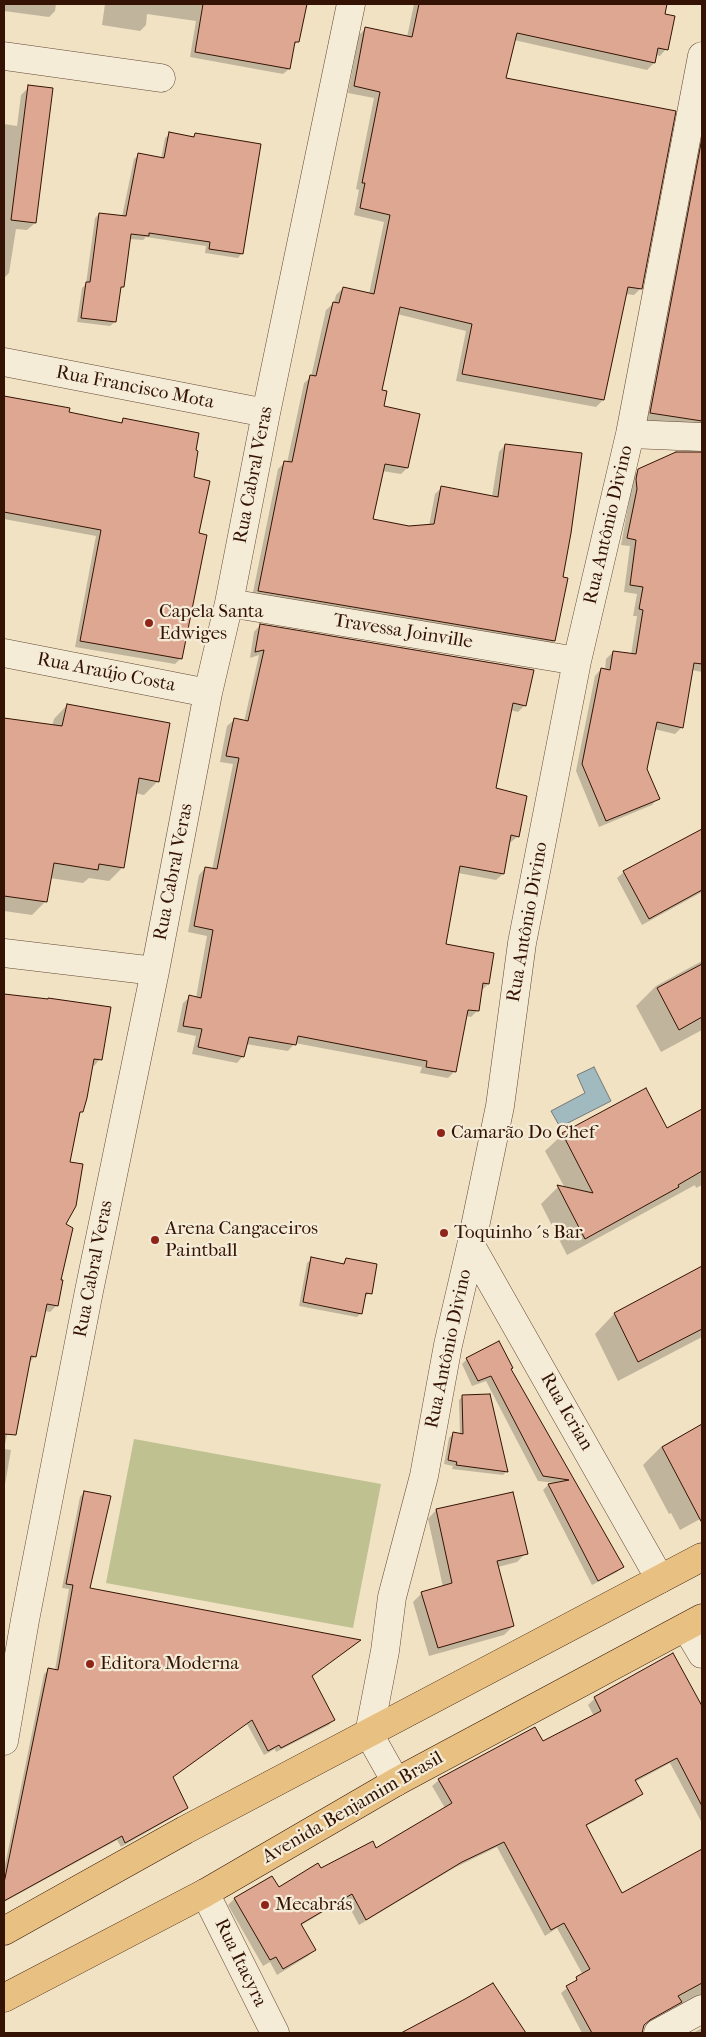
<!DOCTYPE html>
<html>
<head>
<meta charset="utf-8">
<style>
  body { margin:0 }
  #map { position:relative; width:706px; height:2037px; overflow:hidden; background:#f0e2c3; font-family:"IM FELL French Canon",serif }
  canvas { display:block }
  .frame { position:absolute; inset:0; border:5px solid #341304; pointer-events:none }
</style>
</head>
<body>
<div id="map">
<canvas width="706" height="2037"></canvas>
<div class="frame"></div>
</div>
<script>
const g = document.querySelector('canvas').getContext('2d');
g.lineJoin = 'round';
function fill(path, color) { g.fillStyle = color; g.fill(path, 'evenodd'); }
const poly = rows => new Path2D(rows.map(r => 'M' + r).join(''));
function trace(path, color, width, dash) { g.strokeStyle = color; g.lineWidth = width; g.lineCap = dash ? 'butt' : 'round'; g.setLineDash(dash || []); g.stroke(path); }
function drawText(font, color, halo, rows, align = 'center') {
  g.font = font + ' "IM FELL French Canon",serif'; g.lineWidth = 4.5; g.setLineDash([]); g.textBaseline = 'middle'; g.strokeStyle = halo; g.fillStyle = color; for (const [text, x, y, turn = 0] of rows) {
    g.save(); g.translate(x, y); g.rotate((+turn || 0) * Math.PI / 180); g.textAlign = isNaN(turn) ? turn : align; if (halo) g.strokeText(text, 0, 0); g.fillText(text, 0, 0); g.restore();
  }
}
const green = poly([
  [134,1439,381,1484,353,1628,106,1583]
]);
const water = poly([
  [594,1067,611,1101,560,1127,551,1111,585,1093,577,1075,594,1067]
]);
const shadow = poly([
  [4,4,56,4,55,11,49,17,4,11],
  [105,4,306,4,298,41,293,46,289,69,283,74,190,57,196,21,147,14,146,25,140,31,102,25],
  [414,4,667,4,665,15,666,49,660,56,656,55,654,63,647,70,514,40,505,79,641,288,634,295,625,294,603,400,596,407,456,381,466,331,397,314,381,391,382,407,407,468,401,474,382,471,372,520,409,527,429,526,435,494,441,488,492,497,499,452,505,445,562,578,566,579,554,641,547,648,252,597,278,469,285,462,287,463,304,383,311,377,326,310,334,303,336,295,343,288,369,294,384,222,354,215,359,190,356,189,374,98,348,93,359,35,366,28,407,37],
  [29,87,35,223,27,230,16,229,9,273,4,278,4,124,17,126,21,95],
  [702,115,702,423,697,428,644,420],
  [170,134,192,138,196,134,242,253,238,258,205,253,206,246,146,237,143,240,129,239,123,287,119,290,115,322,110,326,77,322,82,288,86,284,95,218,99,214,122,217,134,159,139,155,161,159,165,138],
  [4,396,68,409,67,413,120,423,123,420,194,451,193,478,197,534,181,658,175,664,75,647,96,536,4,519],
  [676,453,702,454,702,672,692,670,682,727,675,734,654,729,646,769,658,798,652,805,599,827,576,771,595,676,601,669,605,670,606,659,613,652,631,655,637,616,633,616,637,594,624,592,630,546,621,545,630,496,629,486,632,477,639,470],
  [260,625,525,705,518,712,510,710,494,789,518,836,511,842,509,842,503,874,496,880,458,873,445,945,493,954,488,984,481,991,477,1011,471,1017,465,1016,455,1071,448,1078,420,1073,422,1067,295,1043,288,1051,246,1044,243,1056,237,1063,192,1054,196,1036,177,1032,183,1003,190,997,196,998,207,936,188,932,199,875,205,868,212,870,233,764,220,762,227,726,234,720,244,722,259,655,250,658,254,632],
  [67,705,158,781,144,795,135,793,122,868,109,881,89,878,83,883,50,878,46,901,32,915,4,911,4,719,52,726,54,719],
  [702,830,702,892,642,925,617,878,624,872],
  [702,961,702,1030,661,1052,636,1006,656,986],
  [4,995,47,1000,100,1059,94,1066,91,1065,69,1163,59,1281,62,1281,56,1306,50,1312,45,1311,35,1356,29,1363,15,1398,4,1449,11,1450,4,1490],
  [702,1111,702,1185,696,1188,695,1185,567,1255,541,1204,558,1187,565,1188,545,1151,563,1134,666,1130],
  [312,1258,342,1264,346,1259,370,1293,364,1297,361,1313,357,1317,299,1306,307,1263],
  [702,1268,702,1337,618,1381,595,1334,614,1314],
  [467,1359,510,1369,622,1567,617,1572,592,1585,543,1490,548,1485,556,1483,538,1481,486,1381,472,1386,462,1364],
  [463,1396,507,1471,503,1475,452,1469,453,1466,444,1464,449,1438,453,1434,460,1435,459,1400],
  [702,1424,702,1518,680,1530,671,1513,669,1514,643,1465,662,1446],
  [84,1492,89,1589,355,1644,311,1677,333,1720,329,1725,276,1752,275,1749,264,1755,247,1724,172,1777,187,1808,182,1812,121,1847,117,1840,4,1902,4,1870,44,1674,49,1670,55,1670,69,1589,62,1588,80,1497],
  [436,1510,526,1553,517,1562,498,1567,513,1626,504,1635,429,1656,413,1602,422,1593,443,1587,428,1519],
  [672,1655,702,1709,698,1712,702,1719,702,1823,670,1763,635,1782,641,1793,635,1800,586,1826,621,1894,702,1851,702,2001,696,1999,687,2001,643,2025,641,2033,582,2033,561,1993,583,1975,557,1928,545,1936,497,1847,454,1868,359,1925,345,1899,300,1926,315,1949,308,1956,277,1975,270,1962,263,1966,228,1905,234,1899,278,1888,320,1870,376,1850,445,1808,432,1786,439,1780,542,1743,594,1716,588,1705,595,1698],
  [493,1984,524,2033,403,2033],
  [702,2028,702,2033,693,2033]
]);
const building = poly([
  [203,4,307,4,299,42,295,42,290,69,195,52,203,4],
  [419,4,667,4,665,14,675,16,668,50,658,48,655,63,517,33,506,78,676,111,642,289,628,287,604,400,462,374,472,324,400,307,382,390,387,391,384,406,420,414,408,468,385,464,373,519,409,526,434,524,441,486,498,497,505,444,582,453,571,533,563,577,568,578,555,641,258,591,284,461,292,462,310,375,316,376,333,302,339,303,343,287,374,294,390,215,360,208,365,183,362,183,380,92,354,86,365,27,412,37,419,4],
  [28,85,53,88,36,223,11,220,28,85],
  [169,132,194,137,195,133,261,144,243,254,209,249,210,242,149,233,149,236,131,234,124,287,121,287,116,322,81,318,86,282,90,282,99,213,126,216,138,153,164,158,169,132],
  [702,138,702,421,650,413,702,138],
  [4,396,70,408,69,412,122,423,123,418,199,433,196,450,198,451,194,477,210,481,199,533,207,535,182,659,80,641,101,530,4,512,4,396],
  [676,452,702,452,702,664,694,663,683,728,657,722,647,769,660,799,606,821,582,764,601,668,610,670,613,651,636,654,643,610,639,609,643,587,630,585,636,540,627,538,637,489,636,479,638,469,676,452],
  [260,624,534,670,526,706,513,703,496,788,527,796,519,837,511,835,504,874,460,866,446,944,494,953,489,984,483,983,479,1011,468,1010,456,1072,426,1067,427,1061,298,1036,296,1045,249,1037,244,1057,198,1047,202,1029,183,1026,189,995,201,998,213,930,194,926,205,867,217,869,239,758,226,756,234,718,248,721,264,650,255,652,260,624],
  [67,704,170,723,159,782,139,778,124,868,99,864,98,870,54,863,47,902,4,896,4,718,62,726,67,704],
  [702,829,702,890,649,919,623,871,702,829],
  [702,964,702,1017,679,1030,657,988,702,964],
  [4,994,48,999,48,998,111,1007,102,1060,94,1059,87,1098,83,1112,80,1112,70,1162,83,1164,76,1206,66,1224,73,1228,61,1280,63,1280,58,1306,47,1304,36,1357,31,1356,16,1435,4,1434,4,994],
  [646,1088,667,1128,702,1109,702,1171,678,1185,679,1187,585,1239,557,1185,593,1193,562,1133,646,1088],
  [311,1257,344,1264,346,1258,377,1264,372,1294,366,1293,362,1314,303,1302,311,1257],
  [702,1266,702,1329,638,1362,614,1313,702,1266],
  [499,1341,513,1368,511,1369,624,1567,598,1581,548,1484,569,1480,543,1476,491,1376,478,1381,466,1358,499,1341],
  [490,1394,508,1472,456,1465,457,1462,448,1460,453,1432,463,1434,462,1395,490,1394],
  [702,1424,702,1523,662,1447,702,1424],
  [84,1491,111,1496,90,1588,361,1640,312,1676,335,1720,281,1748,279,1745,268,1751,252,1720,173,1777,188,1808,125,1843,122,1836,4,1901,4,1883,48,1668,58,1670,73,1585,66,1584,84,1491],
  [513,1492,528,1554,497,1561,514,1626,438,1648,421,1592,452,1583,436,1509,513,1492],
  [673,1653,702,1706,702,1806,677,1758,635,1780,643,1794,586,1825,622,1893,702,1849,702,1983,678,1996,682,2002,650,2020,644,2025,642,2033,592,2033,566,1986,577,1980,576,1977,590,1969,564,1923,551,1930,504,1842,462,1862,366,1920,352,1894,301,1924,316,1950,283,1969,276,1957,270,1960,234,1898,272,1876,279,1887,318,1863,321,1868,373,1841,376,1848,452,1803,438,1779,535,1727,543,1741,601,1711,594,1697,673,1653],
  [493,1983,526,2033,401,2033,465,1999,493,1983]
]);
const minor = poly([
  [4,56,161,78],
  [4,362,266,413],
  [630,434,702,437],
  [229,603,577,661],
  [4,653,208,693],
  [4,953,155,971],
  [471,1246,660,1579],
  [686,1627,702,1654],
  [4,1741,25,1620,89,1291,155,971,208,693,229,603,266,413,351,4],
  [396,1782,369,1734,385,1651,392,1597,424,1476,448,1345,471,1246,500,1106,522,943,577,661,630,434,702,56],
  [205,1893,275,2033],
  [658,2033,702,2009]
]);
const major = poly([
  [4,1931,185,1830,702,1557],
  [4,1998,205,1893,396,1782,702,1618]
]);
const markers = [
  [149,623,5,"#8f2418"],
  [441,1133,5,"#8f2418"],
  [444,1233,5,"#8f2418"],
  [155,1240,5,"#8f2418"],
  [90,1664,5,"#8f2418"],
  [265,1905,5,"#8f2418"]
];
const streetNames = [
  ["Rua Francisco Mota",135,388,11],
  ["Rua Cabral Veras",254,475,-79],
  ["Rua Antônio Divino",609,525,-77],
  ["Travessa Joinville",403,632,9],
  ["Rua Araújo Costa",106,673,11],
  ["Rua Cabral Veras",174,872,-79],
  ["Rua Antônio Divino",528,922,-80],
  ["Rua Cabral Veras",94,1269,-79],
  ["Rua Antônio Divino",449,1349,-78],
  ["Rua Icrian",566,1412,60],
  ["Avenida Benjamim Brasil",353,1808,-30],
  ["Rua Itacyra",240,1963,64]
];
const poiNames = [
  ["Capela Santa",159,612],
  ["Edwiges",159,634],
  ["Camarão Do Chef",451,1133],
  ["Arena Cangaceiros",165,1229],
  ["Paintball",165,1251],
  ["Toquinho´s Bar",454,1233],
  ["Editora Moderna",100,1664],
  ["Mecabrás",275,1905]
];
fill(green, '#bfc290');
fill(water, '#a1bac0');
trace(water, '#757775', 1);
fill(shadow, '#0003');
fill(building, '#dea792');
trace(building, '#341304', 1);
trace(minor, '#634734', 29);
trace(major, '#341304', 29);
trace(minor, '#f5ecd8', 28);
trace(major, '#e8c182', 28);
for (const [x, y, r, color] of markers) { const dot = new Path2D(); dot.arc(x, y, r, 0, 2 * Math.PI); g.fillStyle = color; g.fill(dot); trace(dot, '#f5ecd8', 2); }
drawText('19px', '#341304', '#f5ecd8', streetNames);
drawText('19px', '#341304', '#f5ecd8', poiNames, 'left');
</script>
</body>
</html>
